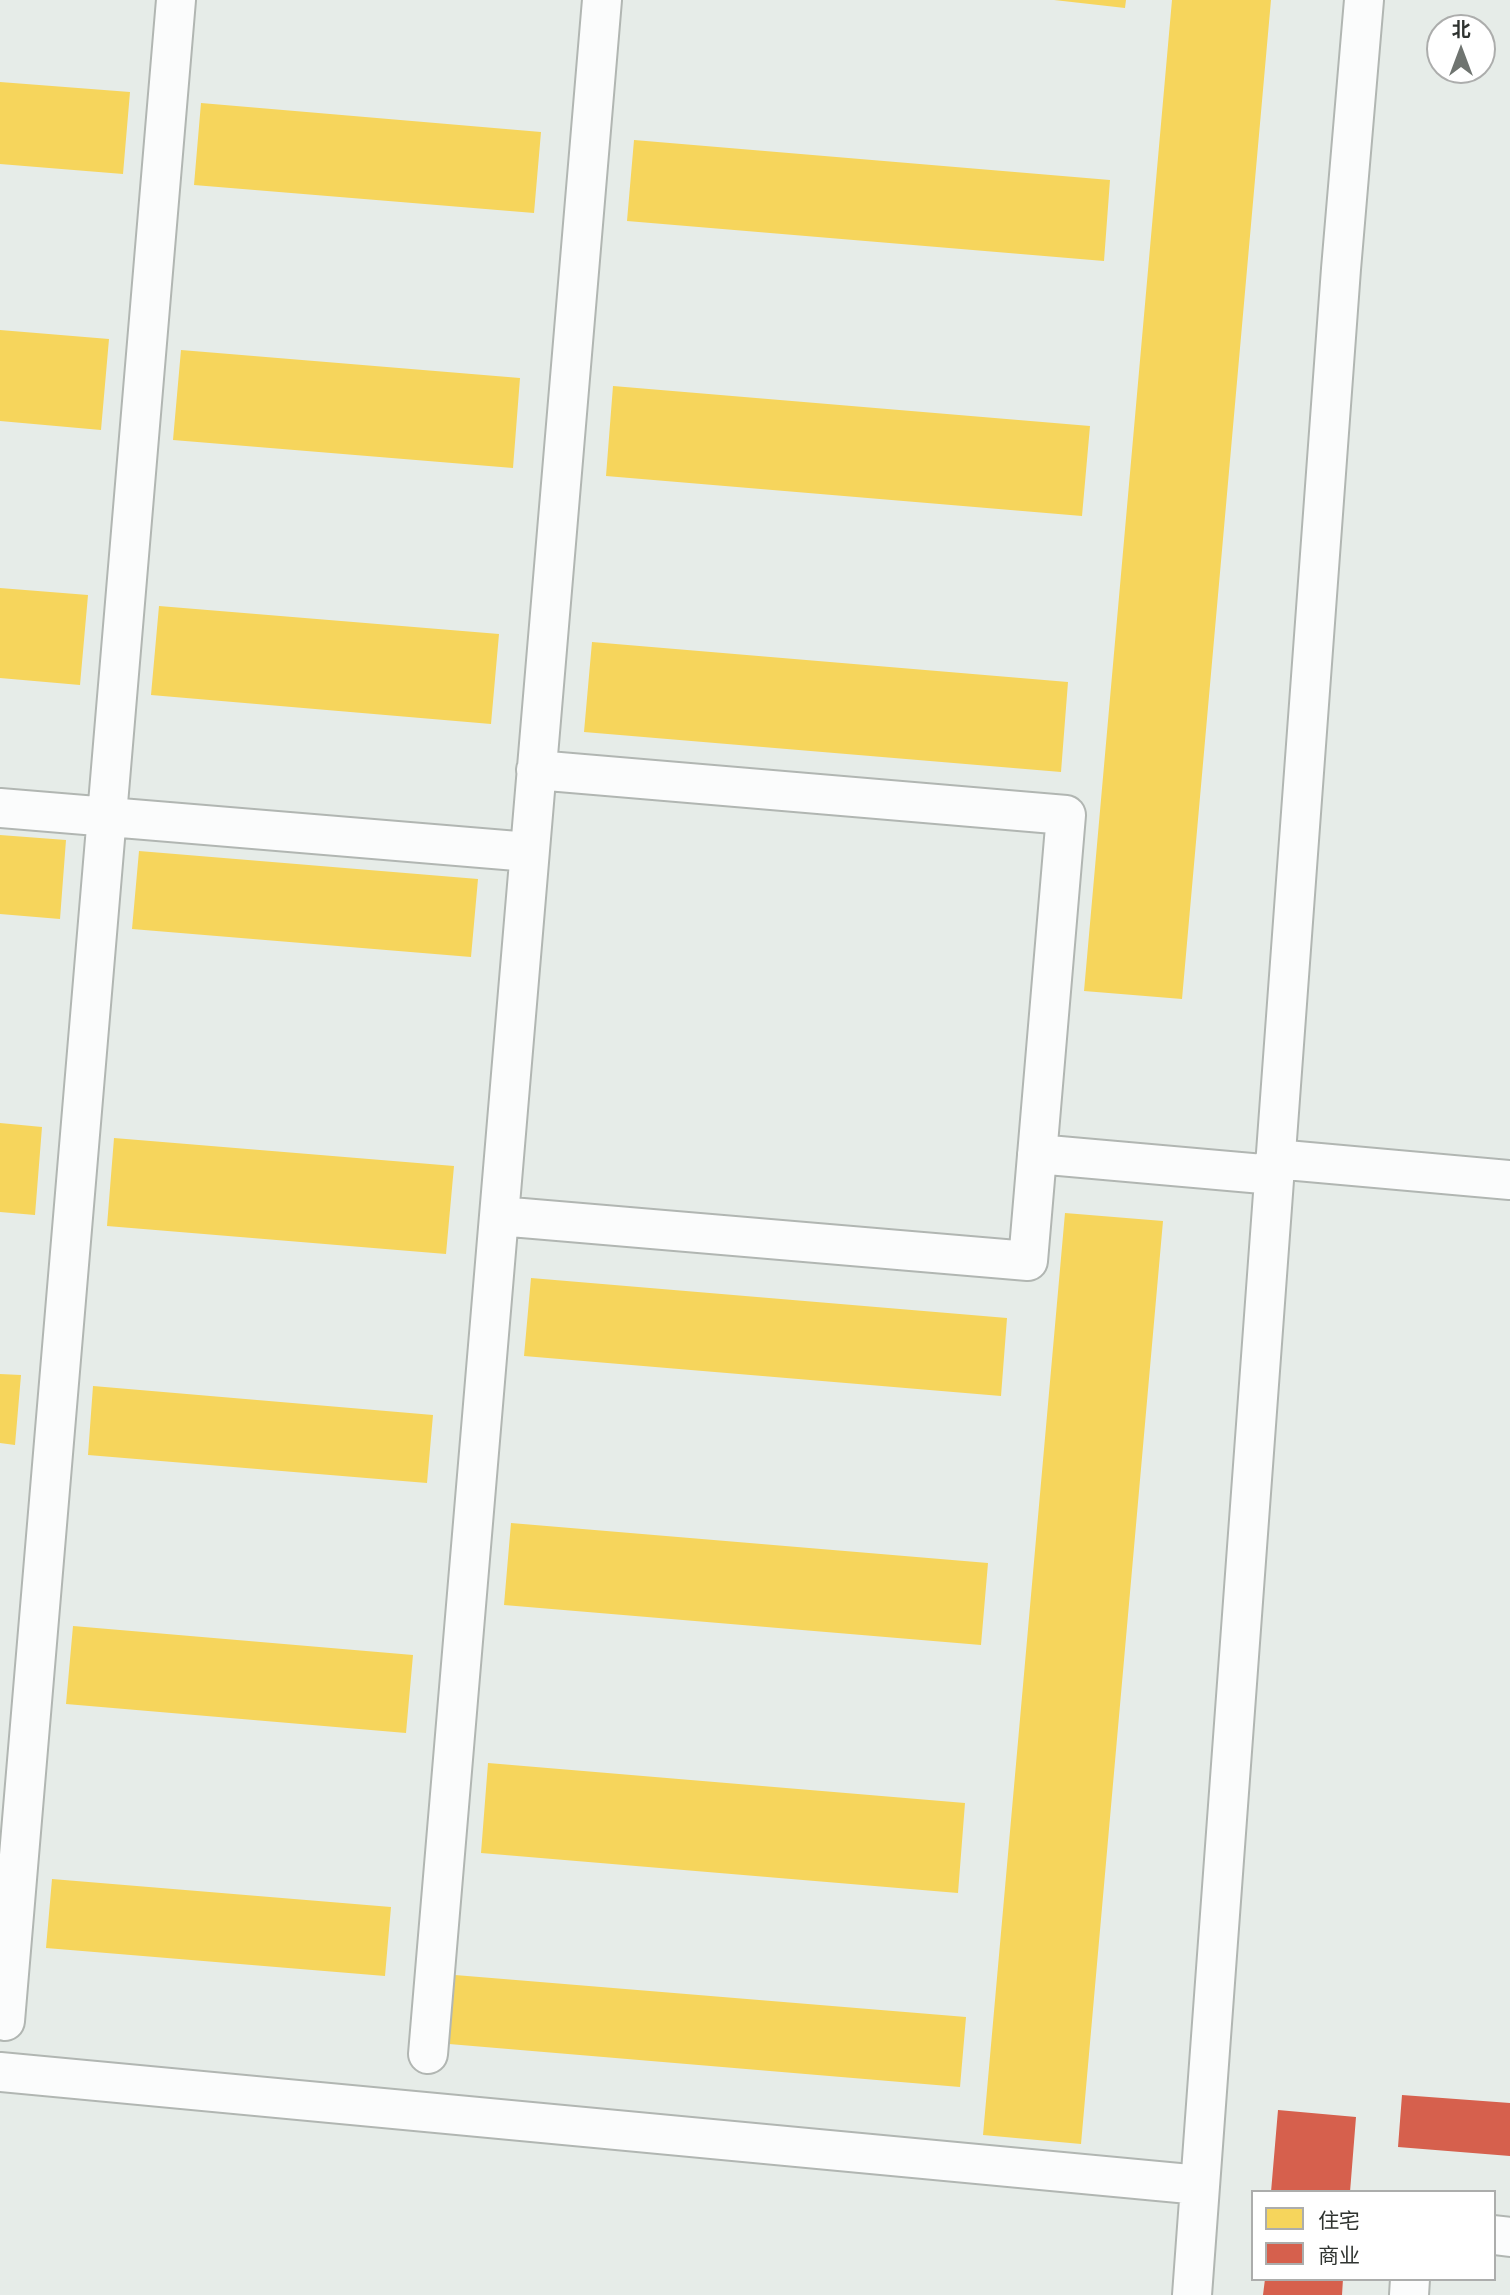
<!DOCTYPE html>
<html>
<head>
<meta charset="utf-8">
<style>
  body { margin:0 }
  #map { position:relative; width:1510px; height:2295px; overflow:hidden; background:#e6ece8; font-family:"Roboto Condensed","Noto Sans SC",sans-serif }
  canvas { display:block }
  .legend { position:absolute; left:1251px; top:2190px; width:245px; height:91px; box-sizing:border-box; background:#fff; border:2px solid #acadac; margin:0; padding:9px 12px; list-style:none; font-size:21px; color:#2f3330 }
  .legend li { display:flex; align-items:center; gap:14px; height:35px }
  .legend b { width:35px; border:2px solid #acadac }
  .north { position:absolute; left:1426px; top:14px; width:70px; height:70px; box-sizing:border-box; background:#fff; border:2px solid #acadac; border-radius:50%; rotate:0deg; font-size:19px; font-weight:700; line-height:28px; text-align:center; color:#2f3330 }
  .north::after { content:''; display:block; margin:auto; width:24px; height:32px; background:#6f7470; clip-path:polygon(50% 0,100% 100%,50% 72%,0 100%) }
</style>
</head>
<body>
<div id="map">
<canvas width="1510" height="2295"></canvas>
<ul class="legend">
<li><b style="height:19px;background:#f6d55c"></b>住宅</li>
<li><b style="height:19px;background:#d6604d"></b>商业</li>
</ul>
<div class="north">北</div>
</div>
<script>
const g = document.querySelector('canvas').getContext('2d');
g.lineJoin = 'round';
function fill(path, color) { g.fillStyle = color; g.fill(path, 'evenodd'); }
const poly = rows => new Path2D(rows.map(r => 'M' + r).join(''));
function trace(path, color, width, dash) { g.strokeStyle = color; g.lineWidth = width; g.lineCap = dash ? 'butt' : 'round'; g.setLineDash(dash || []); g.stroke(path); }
const homes = poly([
  [1054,0,1126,0,1125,8],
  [1172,0,1271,0,1182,999,1084,991],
  [0,82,130,92,123,174,0,164],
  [201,103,541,132,534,213,194,185],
  [634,140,1110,180,1104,261,627,221],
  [0,330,109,339,101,430,0,421],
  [181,350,520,378,513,468,173,440],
  [613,386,1090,426,1082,516,606,476],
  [0,588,88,595,80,685,0,678],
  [159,606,499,634,491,724,151,695],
  [592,642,1068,682,1061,772,584,732],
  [0,835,66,840,60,919,0,914],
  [139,851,478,879,471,957,132,929],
  [0,1123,42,1127,35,1215,0,1212],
  [114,1138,454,1166,446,1254,107,1226],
  [1065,1213,1163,1221,1081,2144,983,2135],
  [531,1278,1007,1318,1001,1396,524,1356],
  [0,1374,21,1375,15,1445,0,1443],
  [93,1386,433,1415,427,1483,88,1455],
  [511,1523,988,1563,981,1645,504,1605],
  [73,1626,413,1655,406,1733,66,1704],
  [488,1763,965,1803,958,1893,481,1853],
  [52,1879,391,1907,385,1976,46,1948],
  [455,1975,966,2017,960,2087,449,2044]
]);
const shops = poly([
  [1402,2095,1510,2103,1510,2156,1398,2147],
  [1278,2110,1356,2117,1350,2192,1271,2192],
  [1265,2279,1343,2279,1342,2295,1263,2295]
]);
const minor = poly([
  [0,808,529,852],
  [1037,1154,1274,1175],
  [1275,1159,1510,1180],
  [499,1216,1028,1261,1066,815,536,770],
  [5,2021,176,0],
  [428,2054,602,0],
  [0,2072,1200,2185],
  [1494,2235,1510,2237],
  [1192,2295,1341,269,1364,0],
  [1409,2295,1410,2279]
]);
fill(homes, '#f6d55c');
fill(shops, '#d6604d');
trace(minor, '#b1b6b2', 42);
trace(minor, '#fbfcfc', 38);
</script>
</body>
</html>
